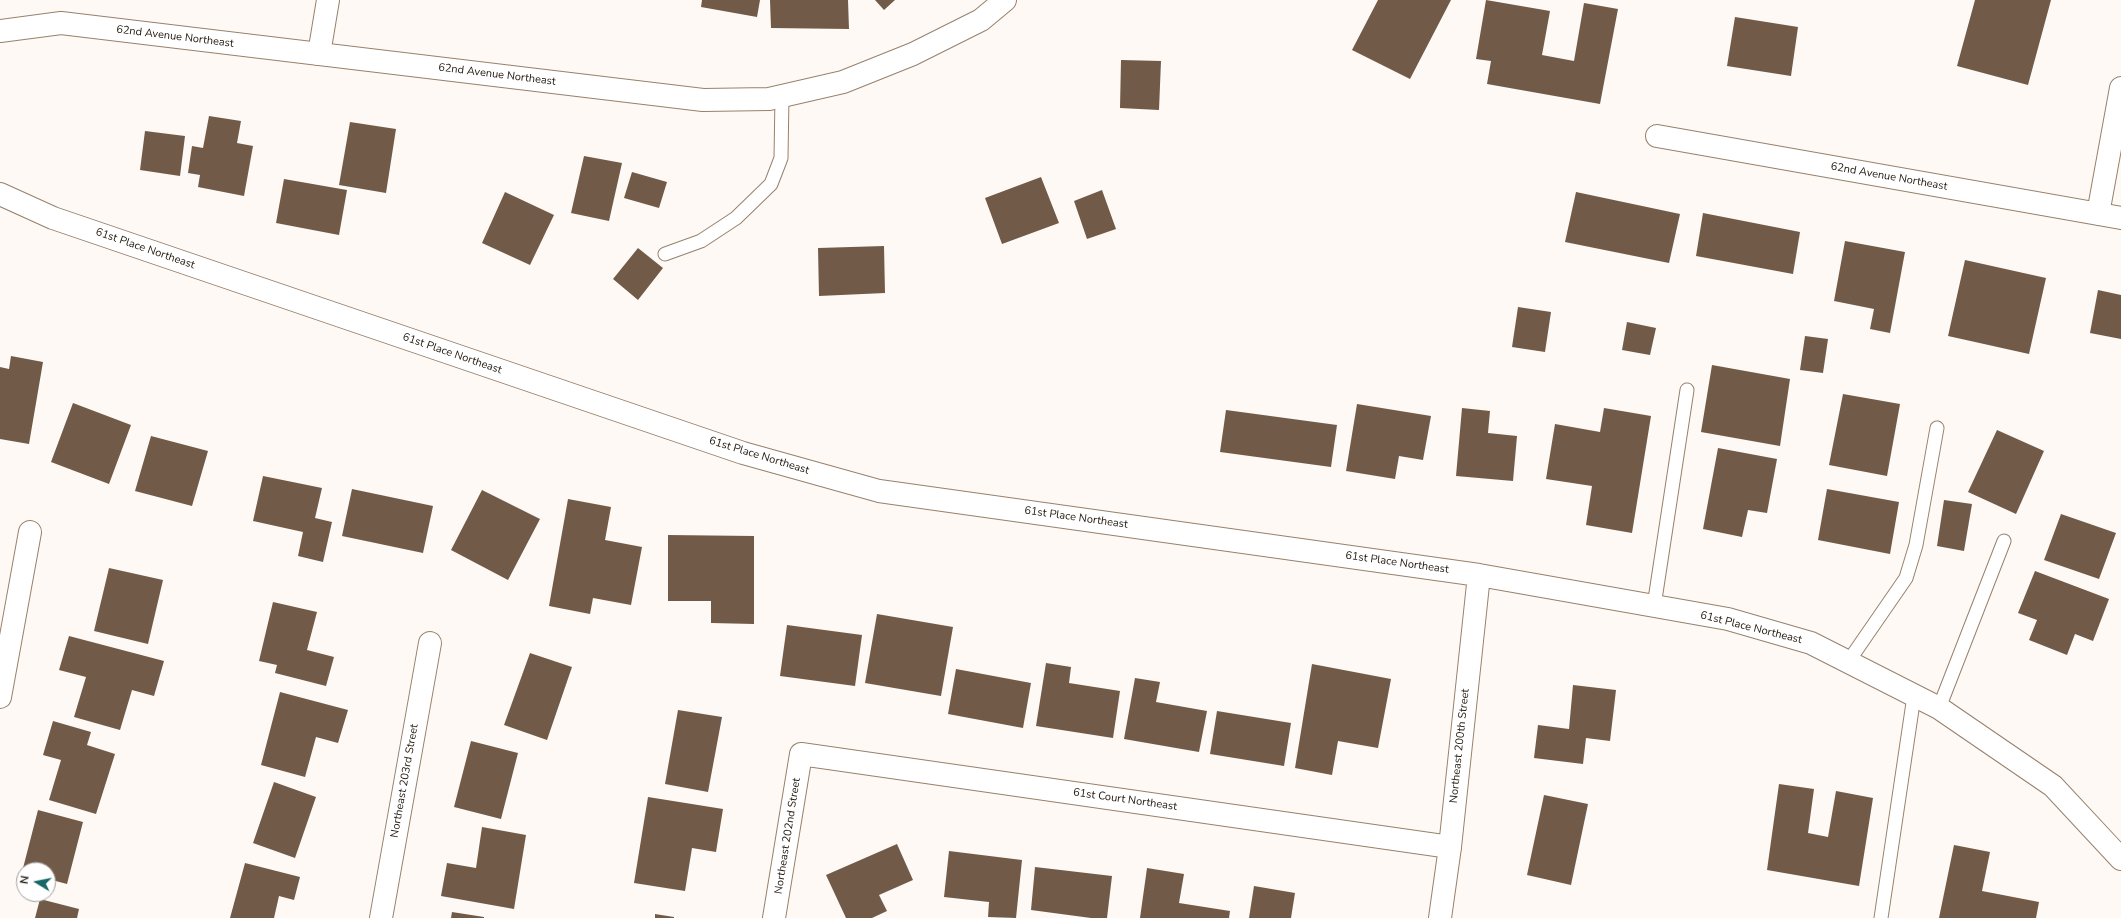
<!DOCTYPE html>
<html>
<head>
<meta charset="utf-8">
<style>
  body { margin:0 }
  #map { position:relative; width:2121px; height:918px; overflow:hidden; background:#fef9f5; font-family:"Nunito Sans",sans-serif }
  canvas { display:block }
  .north { position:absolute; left:16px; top:862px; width:40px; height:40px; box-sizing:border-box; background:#fff; border:1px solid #a5a29f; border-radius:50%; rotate:280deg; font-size:11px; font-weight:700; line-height:16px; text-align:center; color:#1f170e }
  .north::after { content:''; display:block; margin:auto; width:14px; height:18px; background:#176668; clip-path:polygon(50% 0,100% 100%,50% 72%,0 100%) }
</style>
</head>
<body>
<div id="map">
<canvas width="2121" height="918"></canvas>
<div class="north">N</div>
</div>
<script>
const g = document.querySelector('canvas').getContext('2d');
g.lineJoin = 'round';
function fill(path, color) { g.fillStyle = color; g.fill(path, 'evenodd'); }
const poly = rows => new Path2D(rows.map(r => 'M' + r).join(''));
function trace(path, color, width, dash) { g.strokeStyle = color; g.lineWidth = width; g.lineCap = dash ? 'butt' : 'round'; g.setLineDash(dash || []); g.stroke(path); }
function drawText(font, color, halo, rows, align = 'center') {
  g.font = font + ' "Nunito Sans",sans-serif'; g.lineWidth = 4; g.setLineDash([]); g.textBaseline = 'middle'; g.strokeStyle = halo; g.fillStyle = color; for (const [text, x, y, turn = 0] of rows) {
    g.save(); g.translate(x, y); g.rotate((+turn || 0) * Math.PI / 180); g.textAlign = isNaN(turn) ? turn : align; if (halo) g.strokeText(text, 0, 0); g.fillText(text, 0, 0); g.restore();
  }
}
const building = poly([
  [702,0,760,0,757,17,701,7],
  [770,0,848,0,849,29,771,28],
  [875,0,895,0,884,10],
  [1378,0,1451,0,1410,79,1352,50],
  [1486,0,1550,11,1542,55,1574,61,1584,3,1618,9,1600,104,1487,84,1491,61,1476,59],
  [1975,0,2051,0,2028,85,1957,66],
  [1735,17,1798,27,1791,76,1727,66],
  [1121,60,1161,61,1159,110,1120,108],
  [209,116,241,121,237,143,253,146,244,196,198,187,200,175,188,173,192,146,203,148],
  [350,122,396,129,386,193,339,185],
  [145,131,185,136,180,176,140,170],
  [584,156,622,163,609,221,571,213],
  [632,172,667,182,659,208,624,198],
  [1041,177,1059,223,1002,244,985,198],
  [284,179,347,190,339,235,276,223],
  [1102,190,1116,229,1087,239,1074,201],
  [505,192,554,215,530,265,482,243],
  [1576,192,1680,214,1669,263,1565,242],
  [1703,213,1800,232,1793,274,1696,256],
  [1845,241,1905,252,1890,333,1870,329,1874,309,1834,301],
  [884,246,885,293,819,296,818,248],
  [638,248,663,268,638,300,613,279],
  [1965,260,2046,278,2029,354,1948,336],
  [2098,290,2121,295,2121,339,2090,333],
  [1518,307,1551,312,1545,352,1512,347],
  [1627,322,1656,328,1650,355,1622,350],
  [1805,336,1828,339,1823,373,1800,370],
  [11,356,43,362,29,444,0,439,0,367,9,369],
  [1712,365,1790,379,1780,446,1701,432],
  [1843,394,1900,404,1887,476,1829,465],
  [73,403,131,425,109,484,51,462],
  [1357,404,1431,416,1423,460,1399,456,1395,479,1346,471],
  [1462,408,1490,411,1488,433,1517,436,1513,481,1456,476],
  [1604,408,1651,416,1632,533,1586,525,1592,486,1546,479,1555,424,1600,432],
  [1226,410,1337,425,1331,467,1220,452],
  [1997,430,2044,451,2016,514,1968,492],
  [151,436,208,451,192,506,135,491],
  [1718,448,1777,459,1767,513,1748,510,1742,537,1703,529],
  [263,476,322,488,315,518,332,522,323,562,298,556,303,532,253,521],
  [352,489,433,506,423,553,342,536],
  [1827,489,1899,502,1890,554,1818,540],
  [482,490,540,519,508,580,451,550],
  [568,499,611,507,605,540,642,547,631,605,593,598,590,614,549,606],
  [1944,500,1972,504,1964,551,1937,546],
  [2061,514,2116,533,2099,579,2044,560],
  [668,535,754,536,754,624,711,623,711,601,668,601],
  [109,568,163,580,148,644,94,631],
  [2035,571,2109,599,2093,641,2075,634,2067,655,2029,640,2037,620,2018,613],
  [273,602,317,612,307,650,334,657,326,686,275,673,277,665,259,661],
  [877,614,953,627,941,696,865,683],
  [787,625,862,635,855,686,780,676],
  [69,636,164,661,154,696,132,690,120,730,74,717,86,677,59,670],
  [530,653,572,667,547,740,504,725],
  [1046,663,1071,667,1069,683,1120,691,1113,738,1036,726],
  [1312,664,1391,679,1378,748,1338,741,1332,775,1295,768],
  [956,669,1031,683,1023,728,948,714],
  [1135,678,1160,682,1156,702,1207,711,1199,752,1124,739],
  [1573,685,1616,690,1610,741,1586,738,1583,764,1534,758,1538,725,1569,729],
  [280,692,348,710,338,743,316,737,305,777,261,765],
  [678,710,722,717,708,792,665,784],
  [1217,711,1291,723,1284,766,1210,754],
  [53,721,91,732,87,745,115,754,96,814,49,800,61,760,43,755],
  [471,741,518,753,501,819,454,807],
  [274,782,316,797,295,858,253,843],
  [1779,784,1814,789,1808,833,1828,837,1836,791,1873,798,1859,886,1767,870],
  [1544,795,1588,804,1571,885,1527,875],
  [648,797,723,809,716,852,692,848,685,891,634,883],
  [38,810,83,822,67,884,48,879,48,870,24,870,24,872,22,872],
  [482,827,526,835,514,909,441,896,447,863,476,868],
  [897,844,913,880,879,895,887,911,872,918,846,918,826,875],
  [1954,845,1990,852,1982,891,2039,902,2036,918,1939,918],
  [949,851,1022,860,1016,918,988,917,989,902,944,897],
  [245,863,300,877,294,900,279,896,274,918,230,918],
  [1035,867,1112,876,1107,918,1091,918,1031,910],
  [1147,868,1184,874,1179,903,1230,911,1229,918,1140,918],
  [1254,886,1295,893,1291,918,1249,918],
  [40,899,79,909,77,918,35,918],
  [452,912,484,917,484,918,451,918],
  [655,914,674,917,674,918,655,918]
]);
const lane = poly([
  [665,254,701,241,736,218,771,184,781,158,782,96],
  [1654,606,1687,390],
  [1848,662,1906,578,1916,545,1937,428],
  [1939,708,2004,541],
  [1881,918,1914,696]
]);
const street = poly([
  [319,54,328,0],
  [1657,136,2121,218],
  [2098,214,2121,88],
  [0,697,30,532],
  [381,918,430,643],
  [774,918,801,754,1450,847]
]);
const secondary = poly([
  [0,31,61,23,703,100,769,99,843,82,913,54,981,20,1005,0],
  [0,194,53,218,743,453,879,491,1479,575,1728,619,1811,643,1939,708,2053,786,2121,859],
  [1440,918,1450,847,1479,575]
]);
const streetNames = [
  ["62nd Avenue Northeast",175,37,7],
  ["62nd Avenue Northeast",497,75,7],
  ["62nd Avenue Northeast",1889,177,10],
  ["61st Place Northeast",145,249,19],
  ["61st Place Northeast",452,354,19],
  ["61st Place Northeast",759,456,17],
  ["61st Place Northeast",1076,518,8],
  ["61st Place Northeast",1397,563,8],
  ["61st Place Northeast",1751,628,14],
  ["Northeast 200th Street",1460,746,-84],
  ["Northeast 203rd Street",405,781,-80],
  ["61st Court Northeast",1125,800,8],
  ["Northeast 202nd Street",788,836,-81]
];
fill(building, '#715b48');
trace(lane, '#98816c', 15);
trace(street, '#98816c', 24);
trace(secondary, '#98816c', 24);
trace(lane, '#fff', 13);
trace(street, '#fff', 22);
trace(secondary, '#fff', 22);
drawText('11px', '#1f170e', '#fff', streetNames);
</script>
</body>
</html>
